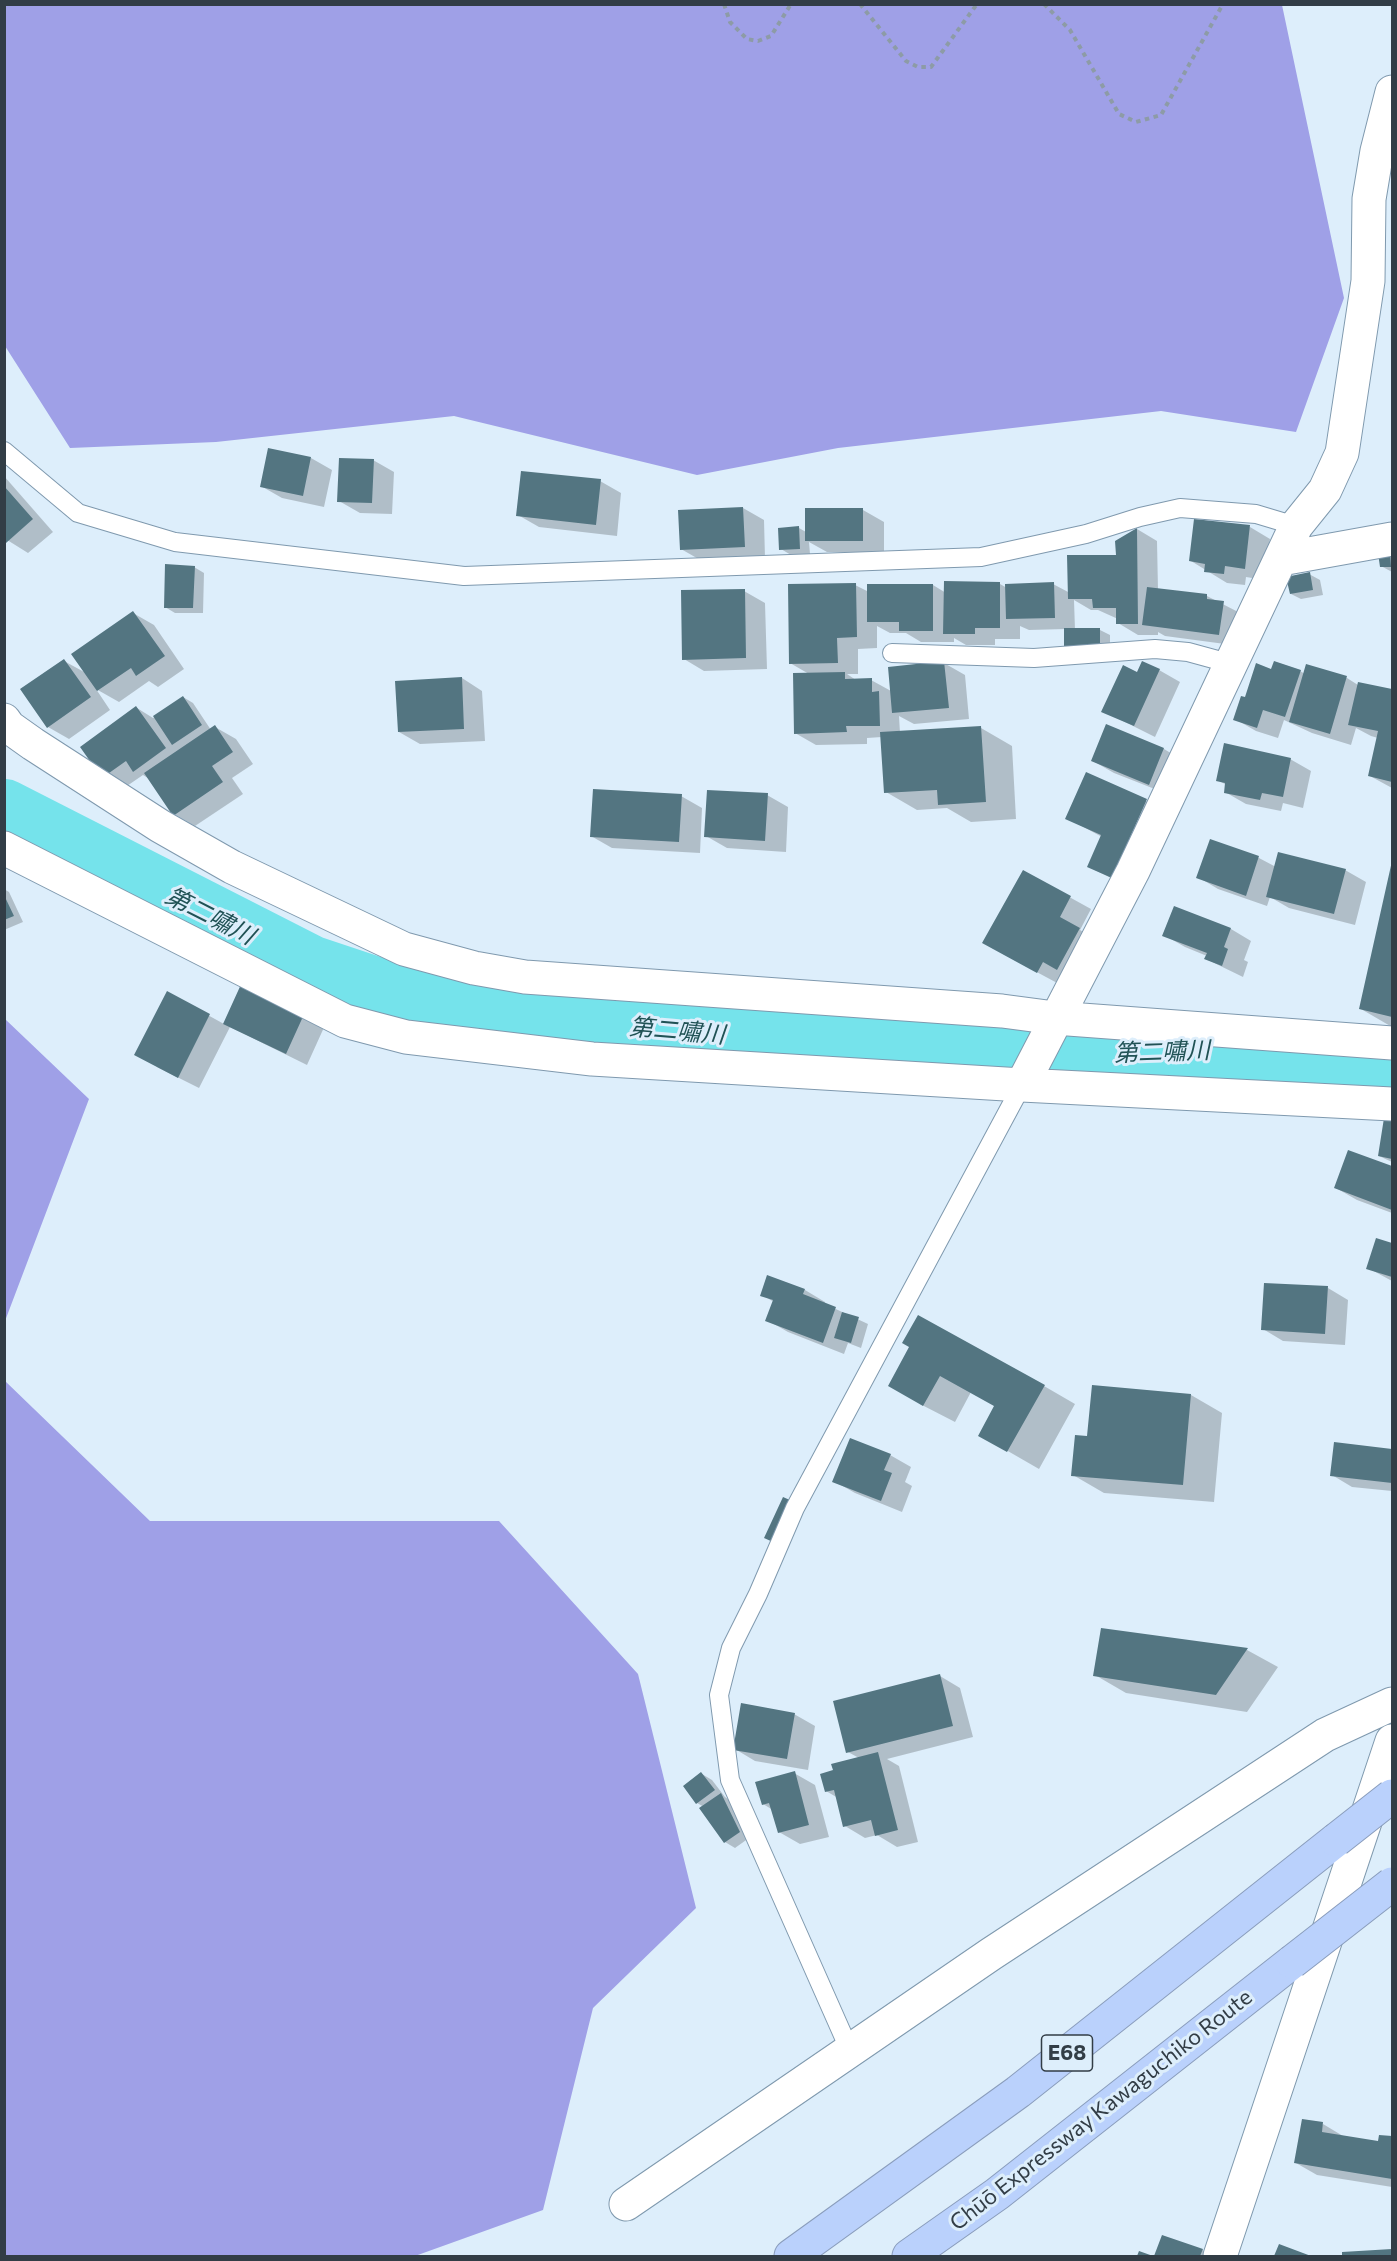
<!DOCTYPE html>
<html>
<head>
<meta charset="utf-8">
<style>
  body { margin:0 }
  #map { position:relative; width:1397px; height:2261px; overflow:hidden; background:#ddeefb; font-family:Commissioner,sans-serif }
  canvas { display:block }
  .frame { position:absolute; inset:0; border:6px solid #323d46; pointer-events:none }
</style>
</head>
<body>
<div id="map">
<canvas width="1397" height="2261"></canvas>
<div class="frame"></div>
</div>
<script>
const g = document.querySelector('canvas').getContext('2d');
g.lineJoin = 'round';
function fill(path, color) { g.fillStyle = color; g.fill(path, 'evenodd'); }
const poly = rows => new Path2D(rows.map(r => 'M' + r).join(''));
function trace(path, color, width, dash) { g.strokeStyle = color; g.lineWidth = width; g.lineCap = dash ? 'butt' : 'round'; g.setLineDash(dash || []); g.stroke(path); }
function drawText(font, color, halo, rows, align = 'center') {
  g.font = font + ' Commissioner,"Noto Sans JP",sans-serif'; g.lineWidth = 6; g.setLineDash([]); g.textBaseline = 'middle'; g.strokeStyle = halo; g.fillStyle = color; for (const [text, x, y, turn = 0] of rows) {
    g.save(); g.translate(x, y); g.rotate((+turn || 0) * Math.PI / 180); g.textAlign = isNaN(turn) ? turn : align; if (halo) g.strokeText(text, 0, 0); g.fillText(text, 0, 0); g.restore();
  }
}
const forest = poly([
  [5,4,1282,5,1344,298,1296,432,1161,411,838,448,697,475,454,416,216,442,70,448,5,346],
  [5,1019,89,1099,5,1321],
  [4,1380,150,1521,499,1521,638,1674,696,1908,593,2008,543,2210,415,2256,5,2256]
]);
const shadow = poly([
  [311,458,332,470,324,507,282,498,261,486],
  [373,460,394,472,392,514,360,513,339,501],
  [4,476,53,532,28,553,4,538],
  [600,481,621,493,617,536,539,527,518,515],
  [743,508,764,520,765,558,702,561,681,549],
  [806,509,863,510,884,522,884,553,827,552,809,542,810,554,791,555,781,549,779,530,799,528,806,532],
  [1250,527,1270,539,1265,580,1246,577,1245,585,1227,583,1191,561],
  [1137,529,1157,541,1158,590,1207,596,1244,615,1240,646,1165,636,1158,632,1158,635,1138,635,1118,623,1118,619,1098,610,1091,610,1074,600,1075,630,1100,630,1110,635,1110,651,1076,651,1066,645,1066,629,1029,630,1020,626,1020,639,995,639,995,645,966,645,954,638,954,642,921,642,906,633,890,633,877,626,877,648,858,649,858,674,847,674,856,680,871,680,891,691,944,663,965,675,969,719,914,724,899,716,900,733,981,728,1012,746,1016,819,971,822,947,808,917,810,886,792,882,737,867,738,867,744,816,745,795,733,809,674,790,663,855,585,869,592,933,585,946,593,1000,584,1007,588,1053,584,1070,593,1117,556],
  [1380,554,1392,555,1392,572,1381,566],
  [194,567,204,573,203,613,175,613,165,607],
  [1309,574,1320,580,1323,595,1301,599,1291,594],
  [744,591,765,603,767,669,704,671,684,659],
  [133,613,154,625,184,669,158,687,149,681,119,702,96,689,110,710,69,739,48,727,64,661,86,673],
  [1307,666,1347,678,1358,685,1392,691,1392,788,1370,776,1378,738,1371,736,1356,728,1351,745,1312,733,1284,720,1278,738,1256,731,1235,719,1246,699,1272,670,1300,671,1305,674],
  [1159,670,1180,682,1155,737,1103,711,1138,674],
  [462,678,482,691,485,741,420,744,399,732],
  [183,697,193,703,211,730,215,727,236,739,253,764,232,778,243,794,195,826,174,814,151,780,143,775,124,788,103,776,137,708,153,718],
  [1107,726,1164,749,1184,761,1170,795,1114,773,1093,761],
  [1290,759,1311,771,1303,808,1283,803,1281,811,1246,804,1225,792,1227,785,1217,780],
  [767,795,788,807,786,852,727,848,706,836],
  [681,796,702,808,700,853,612,848,591,836],
  [1146,801,1167,813,1133,889,1089,867,1102,837,1067,818],
  [1211,841,1259,858,1276,867,1345,870,1366,882,1355,925,1289,908,1270,897,1267,906,1218,889,1198,877],
  [1392,864,1392,1027,1361,1009],
  [1024,872,1091,909,1080,930,1100,941,1059,984,1005,955],
  [4,889,9,892,23,922,4,930],
  [1175,908,1231,929,1251,941,1244,960,1248,962,1243,977,1206,959,1207,956,1185,947,1164,935],
  [244,982,326,1023,307,1065,230,1027,199,1088,157,1067,168,993,224,1024],
  [1385,1120,1392,1121,1392,1162,1379,1156],
  [1349,1152,1392,1168,1392,1213,1357,1200,1336,1188],
  [1377,1240,1392,1244,1392,1281,1368,1268],
  [768,1277,805,1290,825,1302,825,1304,868,1324,861,1348,848,1343,844,1354,788,1332,767,1320,774,1302,762,1295],
  [1328,1288,1348,1300,1345,1345,1283,1341,1263,1329],
  [911,1346,1044,1386,1075,1404,1039,1469,980,1435,996,1406,971,1392,955,1422,920,1404],
  [1191,1395,1222,1413,1214,1502,1104,1493,1073,1475,1088,1438],
  [1335,1444,1392,1450,1392,1491,1352,1487,1332,1475],
  [890,1455,911,1467,905,1482,912,1486,902,1512,855,1493,834,1481],
  [1102,1630,1247,1650,1278,1667,1247,1712,1126,1693,1095,1675],
  [940,1676,960,1688,973,1737,887,1759,899,1766,918,1842,897,1847,877,1835,865,1838,845,1826,838,1798,826,1791,835,1771,859,1758,848,1752],
  [794,1714,815,1726,808,1770,755,1761,735,1749],
  [794,1773,815,1785,829,1837,800,1844,779,1832,773,1810,763,1804],
  [702,1774,712,1780,725,1797,731,1801,749,1838,735,1848,725,1842,704,1807,697,1803],
  [1323,2124,1343,2136,1379,2142,1380,2136,1392,2138,1392,2187,1317,2175,1296,2163],
  [1163,2236,1202,2250,1213,2256,1156,2256],
  [1392,2250,1392,2256,1344,2256,1344,2253]
]);
const river = poly([
  [4,811,310,967,388,993,468,1014,785,1041,1046,1057,1191,1049,1392,1062]
]);
const building = poly([
  [268,448,311,457,303,496,260,487],
  [339,458,374,459,372,503,337,502],
  [521,471,601,479,596,525,516,516],
  [4,486,33,519,6,543,4,540],
  [743,507,745,547,680,550,678,510],
  [805,508,863,508,863,541,805,541],
  [1194,519,1250,525,1245,569,1225,566,1224,574,1204,572,1205,564,1189,561],
  [799,526,800,549,779,550,778,528],
  [1137,528,1138,624,1116,624,1116,608,1093,608,1092,599,1068,599,1067,555,1116,555,1115,541],
  [1390,552,1391,567,1380,567,1378,553],
  [165,564,195,566,193,608,164,608],
  [1310,572,1313,590,1290,594,1286,577],
  [944,581,1000,582,1000,628,975,628,975,634,943,634],
  [1054,582,1055,618,1006,619,1005,584],
  [856,583,857,637,837,638,838,663,789,664,788,584],
  [867,584,933,584,933,631,899,631,899,622,867,622],
  [1147,587,1207,594,1207,599,1224,601,1219,635,1142,625],
  [745,589,746,658,682,660,681,590],
  [133,611,165,656,136,676,131,668,97,691,71,654],
  [1064,628,1100,628,1100,646,1064,646],
  [64,659,91,697,47,728,20,689],
  [944,661,949,708,892,713,888,667],
  [1142,661,1160,669,1134,726,1101,712,1123,665,1137,672],
  [1274,661,1301,670,1285,717,1263,710,1257,728,1233,720,1241,696,1245,697,1256,663,1271,669],
  [1306,664,1347,676,1330,734,1289,722],
  [845,672,845,679,872,678,872,692,879,691,880,726,846,726,847,732,794,734,793,673],
  [462,677,464,729,398,732,395,681],
  [1358,682,1392,689,1392,782,1368,776,1378,731,1348,725],
  [183,696,202,725,172,745,153,716],
  [136,706,166,748,133,772,126,761,102,778,80,747],
  [1106,724,1164,748,1149,785,1091,761],
  [215,725,233,752,212,766,223,782,173,816,144,773],
  [981,726,986,802,938,805,937,790,884,793,880,732],
  [1224,743,1291,758,1283,797,1262,793,1260,800,1224,793,1225,783,1216,781],
  [1086,772,1147,799,1112,878,1087,867,1101,835,1065,819],
  [593,789,682,794,679,842,590,837],
  [707,790,768,793,765,841,704,837],
  [1210,839,1259,856,1246,896,1196,878],
  [1278,852,1346,869,1334,914,1266,897],
  [1392,861,1392,1017,1359,1009],
  [1023,870,1071,896,1060,917,1080,928,1057,970,1043,962,1037,973,982,943],
  [4,895,14,916,4,920],
  [1174,906,1231,928,1224,947,1228,949,1222,966,1204,959,1207,953,1162,936],
  [243,980,306,1010,286,1054,223,1024],
  [167,991,210,1014,178,1078,134,1055],
  [1384,1118,1392,1119,1392,1159,1378,1156],
  [1348,1150,1392,1166,1392,1210,1334,1188],
  [1376,1238,1392,1243,1392,1277,1366,1269],
  [767,1275,805,1289,803,1294,836,1307,823,1343,765,1321,773,1300,760,1296],
  [1264,1283,1328,1286,1325,1334,1261,1330],
  [842,1312,859,1317,851,1343,834,1338],
  [918,1315,1045,1385,1007,1452,978,1436,994,1406,940,1376,923,1406,888,1386,909,1347,902,1343],
  [1092,1385,1191,1394,1183,1485,1071,1476,1075,1435,1087,1436],
  [850,1438,891,1454,884,1470,892,1473,881,1501,832,1482],
  [1334,1442,1392,1449,1392,1483,1330,1476],
  [783,1497,792,1501,773,1542,764,1538],
  [1101,1628,1248,1648,1216,1695,1093,1676],
  [940,1674,953,1726,846,1753,833,1701],
  [741,1703,795,1713,787,1759,733,1750],
  [878,1752,898,1830,875,1836,871,1820,843,1827,834,1790,825,1792,820,1774,833,1770,831,1764],
  [795,1771,809,1825,778,1833,769,1803,762,1805,755,1782],
  [701,1772,715,1790,696,1804,683,1786],
  [721,1793,740,1832,724,1843,699,1808],
  [1302,2119,1323,2122,1322,2132,1378,2141,1379,2135,1392,2136,1392,2179,1294,2163],
  [1162,2235,1203,2249,1200,2256,1154,2256],
  [1279,2244,1311,2256,1274,2256],
  [1392,2249,1392,2256,1342,2256,1342,2252],
  [1139,2251,1153,2256,1137,2256]
]);
const path = poly([
  [724,4,730,22,747,39,758,41,771,36,791,4],
  [860,4,906,61,918,67,931,67,977,4],
  [1044,4,1070,30,1119,114,1136,122,1161,115,1223,4]
]);
const lane = poly([
  [4,451,78,513,175,542,464,576,981,557,1086,534,1140,517,1180,508,1256,514,1296,526],
  [892,653,1034,658,1155,649,1188,652,1232,664],
  [850,2051,730,1780,719,1695,731,1648,758,1594,795,1508,1022,1085]
]);
const street = poly([
  [1281,559,1392,539],
  [4,720,9,727,33,744,160,826,232,867,404,949,474,968,525,977,1002,1011,1055,1018,1392,1043],
  [4,848,345,1021,406,1037,592,1059,1022,1085,1392,1104],
  [1022,1085,1133,871,1296,526,1325,490,1342,453,1368,281,1369,199,1377,151,1392,92],
  [626,2204,991,1954,1325,1735,1392,1704],
  [1220,2256,1392,1741]
]);
const highway = poly([
  [791,2256,1018,2092,1336,1840],
  [909,2256,997,2194,1292,1962]
]);
const highwayBridge = poly([
  [1336,1840,1392,1796],
  [1292,1962,1392,1884]
]);
const shields = [
  [1067,2053,51]
];
const shieldNames = [
  ["E68",1067,2053]
];
const streetNames = [
  ["Chūō Expressway Kawaguchiko Route",1101,2110,-38]
];
const waterNames = [
  ["第二嘯川",210,916,27],
  ["第二嘯川",677,1031,5],
  ["第二嘯川",1162,1052,-2]
];
fill(forest, '#9fa0e7');
fill(shadow, '#0003');
trace(river, '#75e3eb', 64);
fill(building, '#537581');
trace(lane, '#7f99ae', 20);
trace(street, '#7f99ae', 35);
trace(highway, '#8a9dbc', 35);
trace(path, '#8d9ba6', 4, [4.5, 4.5]);
trace(lane, '#fff', 18);
trace(street, '#fff', 33);
trace(highway, '#bad1fc', 33);
trace(highwayBridge, '#8a9dbc', 35, []);
trace(highwayBridge, '#bad1fc', 33);
for (const [x, y, w] of shields) { const box = new Path2D(); box.roundRect(x - w / 2, y - 18, w, 36, 4.5); g.fillStyle = '#ddeefb'; g.fill(box); trace(box, '#323d46', 1.5); }
drawText('bold 21px', '#323d46', null, shieldNames);
drawText('22px', '#323d46', '#ddeefb', streetNames);
drawText('italic 24px', '#205255', '#ddeefb', waterNames);
</script>
</body>
</html>
